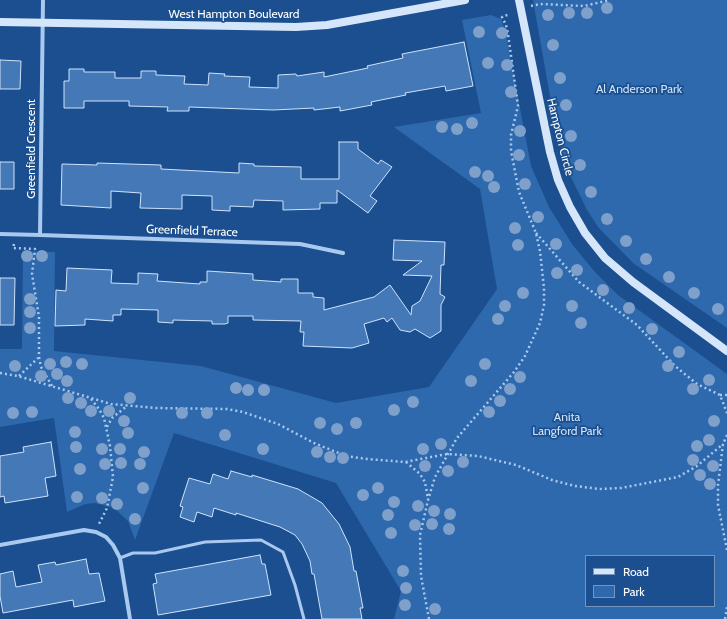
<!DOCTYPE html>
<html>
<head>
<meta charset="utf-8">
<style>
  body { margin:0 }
  #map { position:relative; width:727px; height:619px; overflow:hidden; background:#1b4f8f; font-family:Cabin,sans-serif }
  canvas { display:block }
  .legend { position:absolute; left:585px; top:555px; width:130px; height:52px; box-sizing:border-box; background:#1b4f8f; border:1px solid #7695bc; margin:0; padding:5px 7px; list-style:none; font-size:12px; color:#fff }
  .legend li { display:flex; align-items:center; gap:8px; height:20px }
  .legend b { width:20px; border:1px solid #7695bc }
</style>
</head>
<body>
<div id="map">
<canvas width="727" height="619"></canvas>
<ul class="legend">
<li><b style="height:5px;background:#d6e6fa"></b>Road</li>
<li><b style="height:11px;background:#2e69ad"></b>Park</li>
</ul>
</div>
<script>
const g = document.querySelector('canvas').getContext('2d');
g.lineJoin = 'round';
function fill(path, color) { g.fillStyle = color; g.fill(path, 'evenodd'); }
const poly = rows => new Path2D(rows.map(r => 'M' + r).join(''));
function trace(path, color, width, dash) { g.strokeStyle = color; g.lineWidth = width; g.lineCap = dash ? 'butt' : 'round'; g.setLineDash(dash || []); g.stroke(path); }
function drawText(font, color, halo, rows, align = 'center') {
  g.font = font + ' Cabin,sans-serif'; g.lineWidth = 3.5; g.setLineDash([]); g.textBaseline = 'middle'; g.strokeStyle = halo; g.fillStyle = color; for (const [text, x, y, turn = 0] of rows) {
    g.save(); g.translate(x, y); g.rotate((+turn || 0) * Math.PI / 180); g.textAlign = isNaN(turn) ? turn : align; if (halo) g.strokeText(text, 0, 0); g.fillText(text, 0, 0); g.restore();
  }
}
const green = poly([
  [533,0,727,0,727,328,633,263,598,227,587,210,568,171,556,130],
  [491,15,501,19,505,30,531,166,549,207,572,244,594,271,618,295,727,374,727,619,394,619,401,591,336,483,174,433,135,540,128,521,114,508,95,503,85,504,67,512,54,418,0,427,0,349,22,349,23,251,55,252,54,351,201,366,336,403,429,387,497,289,480,189,394,127,481,113,462,20],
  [586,556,714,556,714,606,586,606]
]);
const building = poly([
  [464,42,473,86,446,91,445,86,405,93,406,95,371,102,372,105,340,111,340,107,314,110,314,108,273,110,189,107,189,111,167,111,168,107,129,106,129,101,84,101,84,108,64,108,64,81,69,81,69,69,84,69,84,72,115,72,115,78,141,78,141,71,156,71,156,75,185,76,184,84,208,85,209,73,225,74,224,76,250,77,249,87,278,88,278,75,296,74,297,76,324,72,324,77,368,68,367,66,403,58,402,54,464,42],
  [0,60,21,61,20,89,0,89,0,60],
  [339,142,358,142,358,149,378,164,381,160,392,167,370,196,377,201,368,213,337,190,337,203,320,203,320,209,283,210,283,201,254,200,253,207,230,206,230,211,212,210,212,196,182,195,182,209,140,208,141,193,111,191,111,208,61,205,62,164,97,165,97,163,161,165,161,169,239,173,239,163,254,164,254,166,301,167,301,179,339,179,339,142],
  [0,162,14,162,14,189,0,189,0,162],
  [394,240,445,242,444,265,441,265,440,294,445,297,441,305,441,331,430,338,415,329,410,332,400,330,392,318,387,322,384,318,364,324,369,343,352,348,303,346,304,332,300,332,301,321,253,320,253,316,228,316,228,323,225,324,212,324,212,321,173,320,173,323,158,322,158,310,121,309,121,315,113,315,113,321,85,319,85,325,55,326,56,290,66,291,67,268,112,270,111,283,138,284,138,273,158,274,157,281,200,284,200,282,207,282,207,271,253,274,253,280,281,282,281,279,298,279,298,293,313,293,313,297,324,298,324,310,374,297,390,285,411,315,412,306,420,301,432,276,403,275,422,261,393,260,394,240],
  [0,278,15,278,14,325,0,325,0,278],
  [51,442,56,476,45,478,48,496,5,503,4,496,0,497,0,456,24,452,23,447,51,442],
  [231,471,252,477,252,475,298,489,322,503,339,524,350,547,354,571,356,571,363,608,360,608,362,619,322,619,314,574,312,574,310,561,302,544,295,535,280,527,236,513,236,515,214,508,212,517,197,512,194,522,180,517,183,507,180,506,189,478,210,484,213,474,228,479,231,471],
  [260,555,262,564,265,564,271,595,158,615,153,584,157,583,155,574,260,555],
  [86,559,89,574,99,573,105,601,74,607,73,600,3,613,0,596,0,574,13,571,16,587,42,582,38,565,55,562,56,565,86,559]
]);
const path = poly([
  [531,6,540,4,584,6,610,0],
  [536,233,579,282,637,325,675,366,697,384,720,395,727,413],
  [14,244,13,248,35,249,32,274,39,317,39,357,41,367,52,386],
  [0,373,18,376,111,404,156,408,227,409,243,412,278,424,314,443,346,456,367,459,405,462,447,454,478,456,516,465,552,480,575,486,599,489,621,488,678,477,697,466,723,444],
  [19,376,38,358],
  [720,395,727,395],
  [91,399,99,409,104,418,110,446,113,477,107,508,99,524],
  [107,427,112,418,127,406],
  [727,435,723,444,718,485,718,505,727,550],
  [406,462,420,474,425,482,428,499],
  [429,619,421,576,420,535,428,500,435,477,457,438,514,372,525,356,540,323,544,305,544,288,540,251,536,233,519,192,511,151,511,135,518,106,508,34,506,25,502,17,510,14],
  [725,619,727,607]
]);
const lane = poly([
  [120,558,133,553,155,553,205,542,261,540,283,552,295,585,304,619]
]);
const street = poly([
  [0,234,40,235,43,0],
  [40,235,300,244,343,253],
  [0,545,84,530,96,532,106,537,113,545,120,558,130,619]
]);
const secondary = poly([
  [519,0,550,152,558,180,570,207,585,233,605,258,633,282,727,351],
  [0,22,296,27,327,25,465,0]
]);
const trees = [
  [607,8],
  [569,13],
  [587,13],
  [548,15],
  [479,32],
  [502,33],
  [553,45],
  [488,63],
  [507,65],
  [560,78],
  [511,92],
  [566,105],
  [472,123],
  [442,127],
  [457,129],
  [520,131],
  [571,136],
  [519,155],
  [580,165],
  [475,172],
  [488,176],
  [525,184],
  [494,187],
  [591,192],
  [538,217],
  [607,219],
  [515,228],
  [626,241],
  [556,244],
  [518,245],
  [27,256],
  [42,256],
  [646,259],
  [577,270],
  [557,273],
  [669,277],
  [603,290],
  [523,293],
  [694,293],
  [30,299],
  [505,306],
  [572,306],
  [629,308],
  [718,309],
  [30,312],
  [498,319],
  [581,323],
  [30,328],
  [652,329],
  [679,352],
  [66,362],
  [50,364],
  [82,364],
  [485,364],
  [15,366],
  [668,366],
  [57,374],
  [41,376],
  [520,377],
  [709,380],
  [67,381],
  [471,381],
  [236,388],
  [510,389],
  [693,389],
  [248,390],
  [264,390],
  [68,398],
  [130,398],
  [500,401],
  [413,402],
  [81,403],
  [394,410],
  [91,411],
  [109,411],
  [32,412],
  [489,412],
  [13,413],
  [182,413],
  [207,413],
  [124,421],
  [714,421],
  [320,423],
  [356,423],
  [337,429],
  [75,432],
  [128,433],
  [225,435],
  [709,440],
  [441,444],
  [697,446],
  [76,447],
  [102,449],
  [120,449],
  [263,449],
  [423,449],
  [144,452],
  [317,452],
  [330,457],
  [343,458],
  [693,460],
  [463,462],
  [121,463],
  [105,464],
  [140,464],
  [425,466],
  [713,466],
  [80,469],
  [448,471],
  [700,475],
  [710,484],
  [143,488],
  [378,488],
  [363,495],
  [77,497],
  [102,498],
  [394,502],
  [117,504],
  [418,506],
  [434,511],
  [450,514],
  [388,515],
  [135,519],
  [432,524],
  [415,525],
  [449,529],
  [391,533],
  [403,571],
  [406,588],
  [405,605],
  [435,609]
];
const streetNames = [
  ["West Hampton Boulevard",234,14],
  ["Hampton Circle",560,137,76],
  ["Greenfield Crescent",31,149,-90],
  ["Greenfield Terrace",192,231,2]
];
const parkNames = [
  ["Al Anderson Park",639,89],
  ["Anita",567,417],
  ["Langford Park",567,431]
];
fill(green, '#2e69ad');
fill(building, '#4478b7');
trace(building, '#cfe3fa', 1);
trace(path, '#a9c9ee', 2.5, [2, 3]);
trace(lane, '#a9c9ee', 3);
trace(street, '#a9c9ee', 4);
trace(secondary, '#d6e6fa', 8);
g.fillStyle = '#7ea0ca';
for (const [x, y] of trees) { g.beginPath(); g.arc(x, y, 6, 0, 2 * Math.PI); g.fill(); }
drawText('12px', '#fff', '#1b4f8f', streetNames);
drawText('12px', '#cfe3fa', '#1b4f8f', parkNames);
</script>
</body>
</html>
